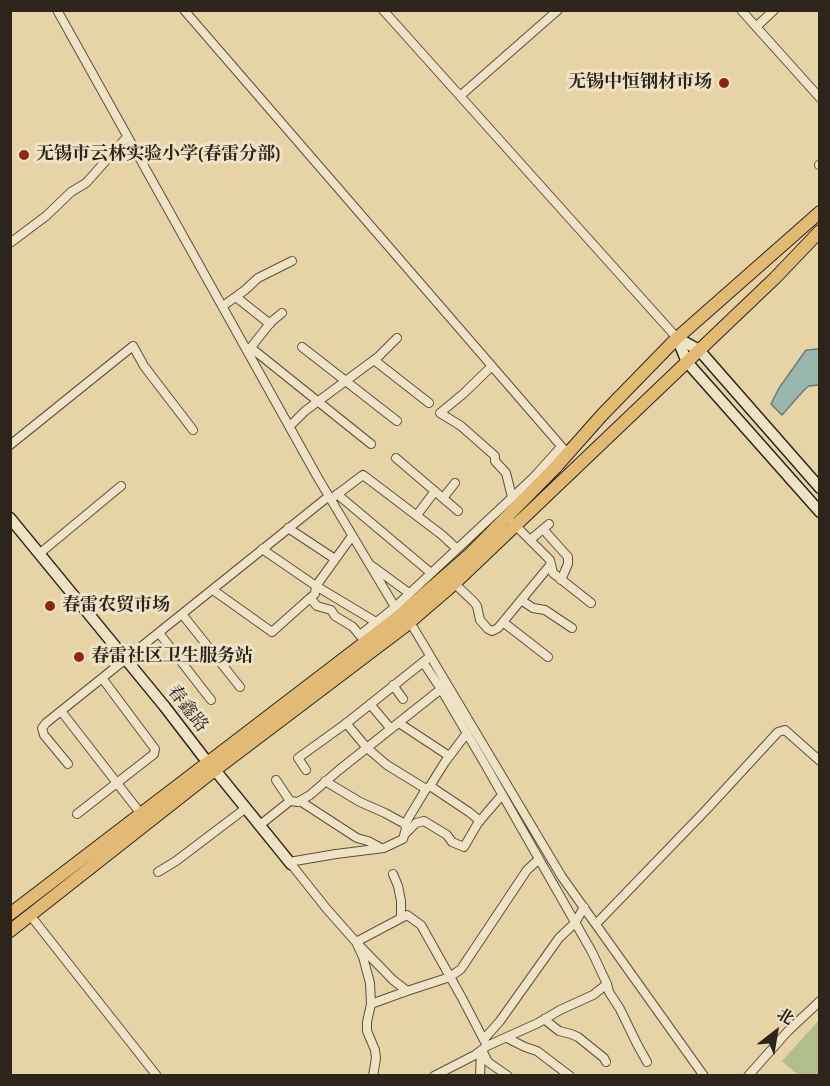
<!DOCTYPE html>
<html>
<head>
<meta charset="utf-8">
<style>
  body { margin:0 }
  #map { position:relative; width:830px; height:1086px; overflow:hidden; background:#e6d4a7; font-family:Alegreya,"Noto Serif SC",serif }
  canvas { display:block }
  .frame { position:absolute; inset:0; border:12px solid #2d241a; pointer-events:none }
  .north { position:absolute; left:746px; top:1002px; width:60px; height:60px; -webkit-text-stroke:4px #efe3c6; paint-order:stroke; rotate:31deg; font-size:16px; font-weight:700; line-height:24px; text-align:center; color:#2d241a }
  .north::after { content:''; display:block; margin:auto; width:21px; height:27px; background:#2d241a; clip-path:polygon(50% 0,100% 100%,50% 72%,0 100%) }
</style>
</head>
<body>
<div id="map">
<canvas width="830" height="1086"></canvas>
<div class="frame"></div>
<div class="north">北</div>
</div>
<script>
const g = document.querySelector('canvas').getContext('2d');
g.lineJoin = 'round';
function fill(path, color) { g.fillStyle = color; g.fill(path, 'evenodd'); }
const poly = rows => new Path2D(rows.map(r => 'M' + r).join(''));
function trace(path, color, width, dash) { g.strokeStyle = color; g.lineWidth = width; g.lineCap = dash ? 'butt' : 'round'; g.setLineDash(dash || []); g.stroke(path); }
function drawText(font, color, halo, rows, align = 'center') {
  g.font = font + ' Alegreya,"Noto Serif SC",serif'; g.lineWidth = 6; g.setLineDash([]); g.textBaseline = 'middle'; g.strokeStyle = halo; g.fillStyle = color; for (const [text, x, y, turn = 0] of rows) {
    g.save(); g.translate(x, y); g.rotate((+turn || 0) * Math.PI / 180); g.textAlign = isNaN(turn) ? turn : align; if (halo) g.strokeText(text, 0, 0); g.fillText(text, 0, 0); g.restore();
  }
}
const green = poly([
  [819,1020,819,1075,798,1075,782,1061]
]);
const water = poly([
  [819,349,819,385,809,386,805,389,782,415,771,404,779,388,806,350,819,349]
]);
const minor = poly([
  [57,10,318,478,395,607],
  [184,10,568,454],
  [383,10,677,338],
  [741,10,820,98],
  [756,27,774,10],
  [460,96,558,10],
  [819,165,820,165],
  [10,243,46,216,71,192,86,183,127,137],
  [236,297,270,324],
  [223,306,245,290,258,278,292,261],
  [282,313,271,322,248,351,255,351,371,444],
  [302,347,397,421],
  [374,360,429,403],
  [492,366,463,394,440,413,461,426,495,456,495,461,506,473,512,497],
  [290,426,305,411,378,357,397,338],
  [10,445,133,346,144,366,193,430],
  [396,458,458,511],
  [337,494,431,573],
  [443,498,455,483],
  [331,499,363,475,442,535,457,549],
  [417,515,435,491],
  [513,523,550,560,553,573,591,603],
  [288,528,335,559],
  [543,529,568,557,568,564,561,580],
  [352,536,316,586,315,594,310,598,317,606,331,610,335,616,353,627,362,638],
  [530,540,549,524],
  [262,549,316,586,376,622],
  [39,554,121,486],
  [372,566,409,593],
  [454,583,474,602,477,606,480,620,488,629,492,631,498,628,551,564],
  [213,590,272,632,310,598],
  [521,600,533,608,545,610,572,628],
  [182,614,240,687],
  [410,622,562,877,704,1076],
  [503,622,548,657],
  [159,633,211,700],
  [360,635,393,609,533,478,561,447],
  [423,662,441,689,486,766,592,952,607,984,609,992,620,1009,637,1044,647,1062],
  [393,685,403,699],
  [370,704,391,729],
  [61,711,141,814],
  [346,723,367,748,387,765,426,789],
  [399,723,449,756],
  [68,764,44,735,42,728,46,723,329,496],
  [306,770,298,758,348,722,427,659],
  [276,780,290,801],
  [325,781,360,802,385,813,405,824],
  [430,786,469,812,480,821],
  [300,801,357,838,368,841,381,848],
  [77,814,154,754,155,749,102,678],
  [260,825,290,801,298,802,310,795,339,770,441,689],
  [405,834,416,823,424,821,447,835,452,842,464,847,478,823,502,795],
  [289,862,336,854,384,848,403,839,406,829,405,824,426,789,430,786,445,762,467,733],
  [291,864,326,908,356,942,393,980,407,991,450,977,461,969,527,870,539,859],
  [158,872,176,861,246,808],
  [393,874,398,886,401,901,401,918],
  [30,915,157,1076],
  [596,924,707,809,778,732,785,730,820,761],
  [371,1004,407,991],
  [544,1019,559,1031,571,1034,578,1037,604,1058,606,1062],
  [507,1038,525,1047,537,1051,570,1076],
  [484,1039,500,1021,559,938,575,923,584,907],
  [482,1050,488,1062,508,1076],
  [373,1076,376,1058,375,1050,367,1031,367,1022,371,1004,370,983,363,957,356,942,407,915,421,925,462,998,487,1046],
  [434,1076,475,1055,487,1046,538,1023,560,1010,593,995,607,984],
  [480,1076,481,1052],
  [748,1076,788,1031,820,1001]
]);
const secondary = poly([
  [677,338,687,362,820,512],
  [677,338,699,350,820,488],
  [10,518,165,707,208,763,215,770,291,864]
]);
const primary = poly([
  [10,914,398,617,470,554,555,468,602,415,677,338,820,212],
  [10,931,207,776,404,627,454,584,775,278,820,231]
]);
const markers = [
  [724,83,6,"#8f2418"],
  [24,155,6,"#8f2418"],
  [50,606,6,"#8f2418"],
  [79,657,6,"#8f2418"]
];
const poiNames = [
  ["无锡中恒钢材市场",712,83,"right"],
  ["无锡市云林实验小学(春雷分部)",36,155],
  ["春雷农贸市场",62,606],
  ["春雷社区卫生服务站",91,657]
];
const streetNames = [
  ["春鑫路",187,709,52]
];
fill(green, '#b1bd8a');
fill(water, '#97b7ad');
trace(water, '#6d7c72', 1.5);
trace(minor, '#5b503d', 10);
trace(secondary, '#2d241a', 13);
trace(primary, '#2d241a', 14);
trace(minor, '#efe3c6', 8);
trace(secondary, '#efe3c6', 10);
trace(primary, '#e3ba74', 12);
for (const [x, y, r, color] of markers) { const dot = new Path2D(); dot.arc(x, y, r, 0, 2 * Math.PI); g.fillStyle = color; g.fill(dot); trace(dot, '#efe3c6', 2); }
drawText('bold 18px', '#2d241a', '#efe3c6', poiNames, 'left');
drawText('18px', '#2d241a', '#efe3c6', streetNames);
</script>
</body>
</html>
